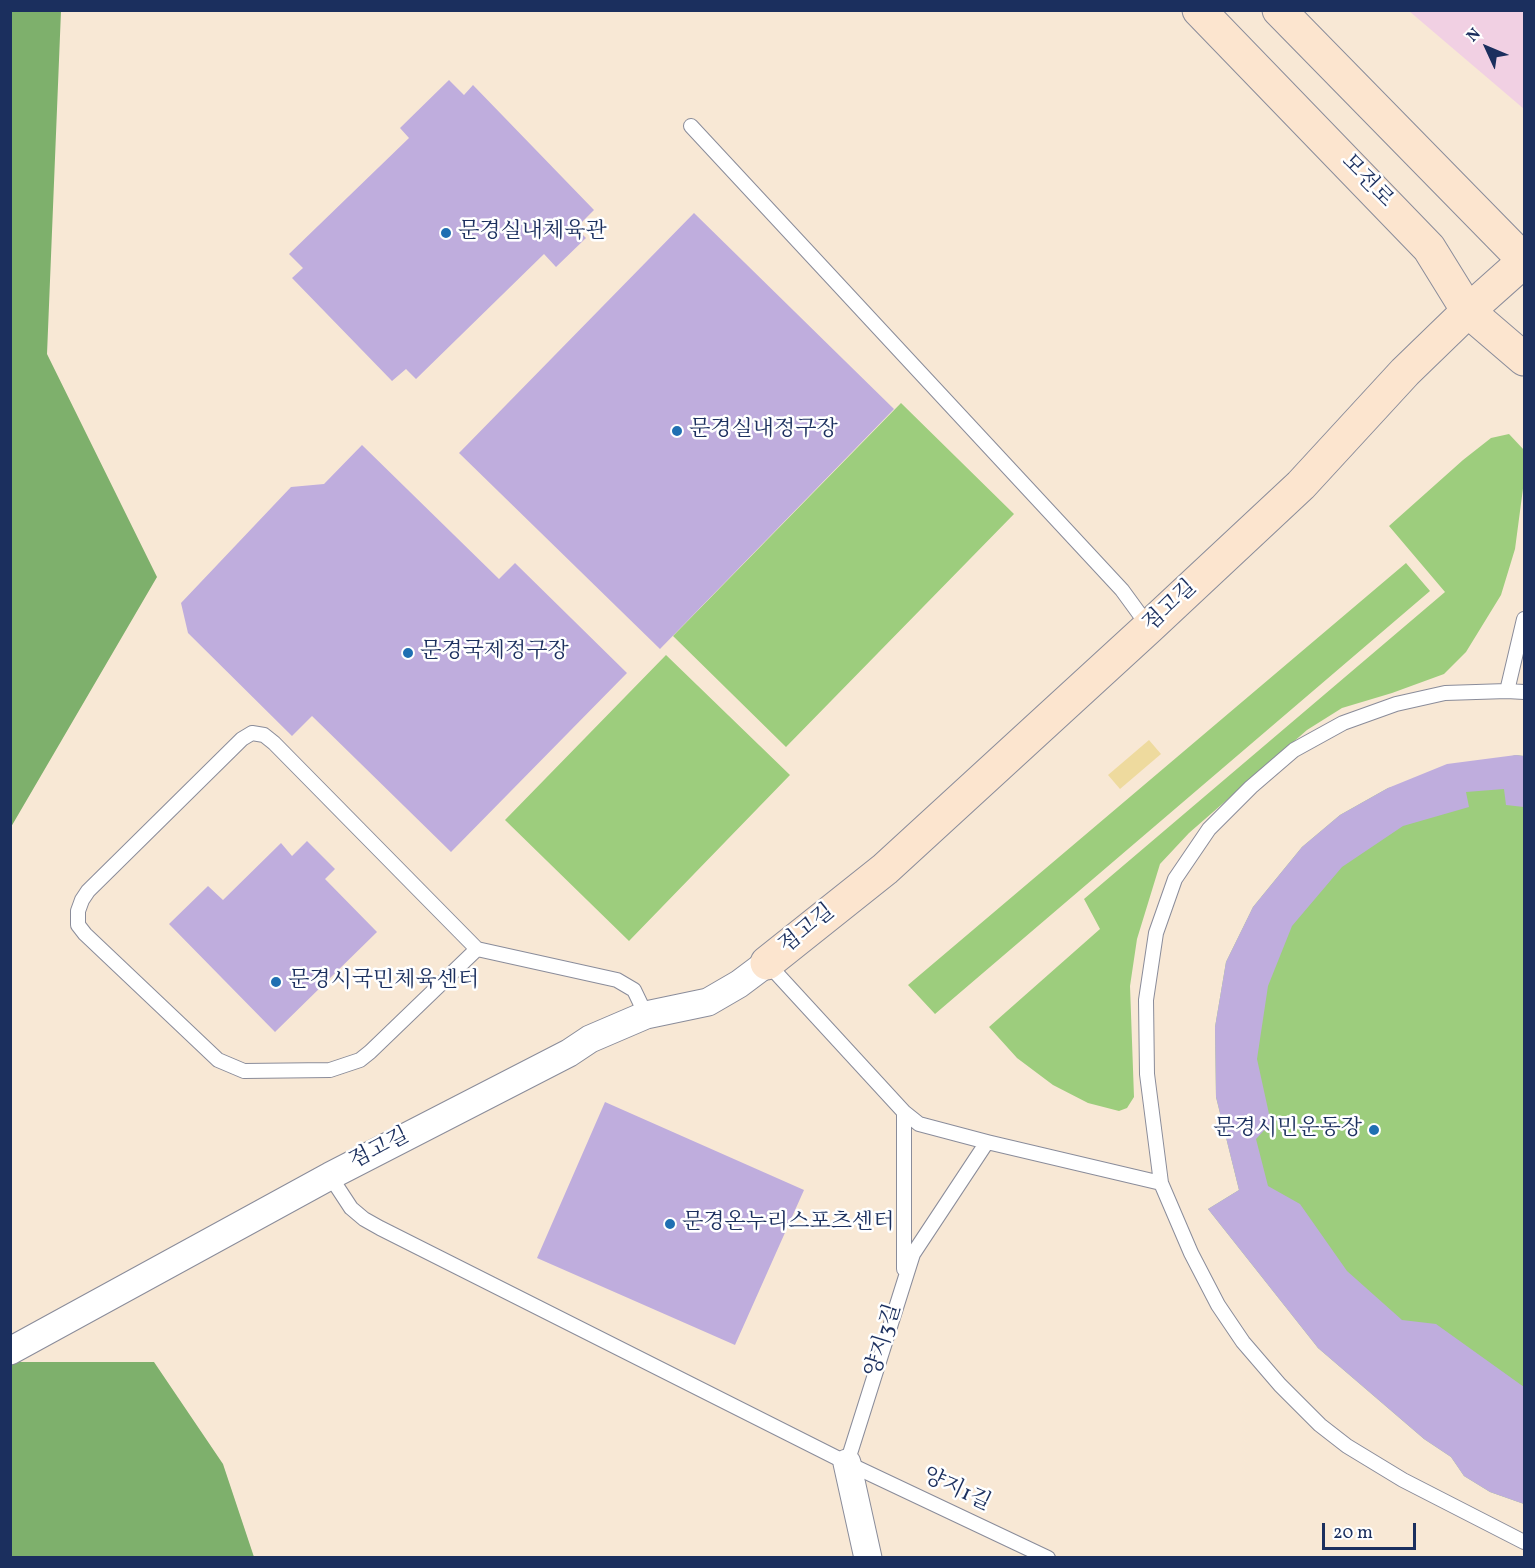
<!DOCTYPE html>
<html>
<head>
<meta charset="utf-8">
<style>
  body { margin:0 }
  #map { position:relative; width:1535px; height:1568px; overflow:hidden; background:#f8e8d5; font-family:Vollkorn,serif }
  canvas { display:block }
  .frame { position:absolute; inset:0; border:12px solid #1b2f5e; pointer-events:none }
  .north { position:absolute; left:1457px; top:18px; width:60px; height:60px; -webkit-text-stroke:4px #fff; paint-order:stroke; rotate:314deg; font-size:16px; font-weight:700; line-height:24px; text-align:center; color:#1b2f5e }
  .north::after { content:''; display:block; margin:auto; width:21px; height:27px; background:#1b2f5e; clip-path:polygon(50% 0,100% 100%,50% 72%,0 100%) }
  .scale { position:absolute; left:1322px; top:1523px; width:94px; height:27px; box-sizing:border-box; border:3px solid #1b2f5e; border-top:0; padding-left:8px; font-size:18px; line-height:21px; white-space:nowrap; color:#1b2f5e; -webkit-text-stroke:4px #fff; paint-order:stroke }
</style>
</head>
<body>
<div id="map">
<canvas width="1535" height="1568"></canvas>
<div class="frame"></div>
<div class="north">N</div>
<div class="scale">20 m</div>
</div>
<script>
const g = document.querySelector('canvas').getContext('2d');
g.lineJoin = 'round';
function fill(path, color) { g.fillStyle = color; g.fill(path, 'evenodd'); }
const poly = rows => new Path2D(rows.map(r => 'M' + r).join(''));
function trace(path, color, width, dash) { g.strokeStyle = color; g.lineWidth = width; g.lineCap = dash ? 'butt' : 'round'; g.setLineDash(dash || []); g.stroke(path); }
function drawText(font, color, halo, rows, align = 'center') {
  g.font = font + ' Vollkorn,"Noto Serif KR",serif'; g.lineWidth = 5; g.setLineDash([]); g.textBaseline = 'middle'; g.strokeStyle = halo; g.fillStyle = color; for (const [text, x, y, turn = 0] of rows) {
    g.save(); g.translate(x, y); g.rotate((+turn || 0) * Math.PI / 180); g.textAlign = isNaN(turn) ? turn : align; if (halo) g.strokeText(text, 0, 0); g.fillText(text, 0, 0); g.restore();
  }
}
const built = poly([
  [1409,11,1524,11,1524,109]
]);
const green = poly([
  [901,403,1014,514,786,747,673,636],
  [1509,434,1524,450,1524,481,1515,549,1501,595,1466,652,1444,674,1392,693,1342,708,1307,730,1189,833,1160,864,1137,939,1130,986,1134,1097,1127,1108,1119,1111,1088,1103,1053,1085,1017,1058,989,1027,1100,929,1084,899,1445,592,1389,526,1463,460,1491,438],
  [1406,563,1430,591,935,1014,908,985],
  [666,655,790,775,629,941,505,820],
  [1516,755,1524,756,1524,1504,1490,1492,1464,1476,1451,1457,1424,1439,1318,1348,1208,1209,1239,1190,1216,1097,1215,1027,1226,962,1253,907,1302,847,1340,815,1388,788]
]);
const forest = poly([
  [11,10,61,11,47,354,157,577,11,827],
  [10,1362,154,1362,223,1464,254,1557,11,1557]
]);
const sand = poly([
  [1149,740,1161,754,1120,789,1108,775]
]);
const building = poly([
  [449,80,464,95,473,85,594,210,576,228,586,238,556,267,544,254,416,379,406,369,392,381,292,278,303,268,289,254,409,138,400,128],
  [694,213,894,409,660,649,459,453],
  [362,445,499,579,515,563,627,673,451,852,312,716,292,736,188,633,181,603,291,487,324,484],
  [1516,755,1524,756,1524,807,1506,805,1504,789,1466,792,1469,807,1403,826,1342,867,1292,926,1268,986,1257,1059,1271,1123,1256,1139,1268,1186,1300,1204,1347,1271,1402,1320,1436,1324,1524,1387,1524,1504,1490,1492,1464,1476,1451,1457,1424,1439,1318,1348,1208,1209,1239,1190,1216,1097,1215,1027,1226,962,1253,907,1302,847,1340,815,1388,788,1447,764],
  [307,841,335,869,325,879,377,932,275,1032,169,924,208,886,223,900,281,843,292,856],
  [605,1102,804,1190,735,1345,537,1258]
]);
const lane = poly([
  [691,126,1122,590,1149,627],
  [1507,691,1524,619],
  [477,949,274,743,264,735,252,733,242,739,88,891,82,900,78,911,78,925,85,934,218,1060,244,1071,330,1070,360,1060,370,1052,477,949,617,980,634,990,646,1015],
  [767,963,904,1112,919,1124,987,1142,1161,1183,1147,1074,1146,1000,1156,933,1175,879,1209,829,1251,787,1294,750,1343,723,1396,704,1445,693,1507,691,1524,692],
  [330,1176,351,1208,364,1219,380,1228,847,1463,1048,1558],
  [1161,1183,1191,1253,1218,1305,1243,1342,1280,1385,1320,1425,1347,1446,1403,1480,1524,1542],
  [904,1269,904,1112],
  [847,1463,913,1254,987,1142]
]);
const street = poly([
  [10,1351,330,1176,569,1053,590,1039,646,1015,708,1002,739,984,767,963],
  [847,1463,868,1558]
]);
const secondary = poly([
  [1199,10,1429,248,1468,311,1524,359],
  [1279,10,1524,260],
  [767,963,885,869,1149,627,1301,485,1405,372,1468,311,1524,261]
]);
const markers = [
  [446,233,6,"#1f6fb2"],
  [677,431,6,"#1f6fb2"],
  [408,653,6,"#1f6fb2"],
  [276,982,6,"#1f6fb2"],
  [1374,1130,6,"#1f6fb2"],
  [670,1224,6,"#1f6fb2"]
];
const streetNames = [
  ["모전로",1366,182,46],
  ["점고길",1171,607,-43],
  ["점고길",808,930,-39],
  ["점고길",380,1150,-27],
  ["양지3길",885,1341,-73],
  ["양지1길",956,1491,25]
];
const poiNames = [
  ["문경실내체육관",458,233],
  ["문경실내정구장",689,431],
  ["문경국제정구장",420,653],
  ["문경시국민체육센터",288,982],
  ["문경시민운동장",1362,1130,"right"],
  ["문경온누리스포츠센터",682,1224]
];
fill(built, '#f1d0e3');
fill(green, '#9dcd7d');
fill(forest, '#7eb06c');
fill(sand, '#eeda9e');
fill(building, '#bfaddd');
trace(lane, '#8a8c9a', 16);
trace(street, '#8a8c9a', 29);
trace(secondary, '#8a8c9a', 35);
trace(lane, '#fff', 14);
trace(street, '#fff', 27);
trace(secondary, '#fce5cf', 33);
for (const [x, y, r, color] of markers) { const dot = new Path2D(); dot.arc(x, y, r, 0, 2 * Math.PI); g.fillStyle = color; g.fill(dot); trace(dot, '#fff', 2); }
drawText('22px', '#1b2f5e', '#fff', streetNames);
drawText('22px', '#1b2f5e', '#fff', poiNames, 'left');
</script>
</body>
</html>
